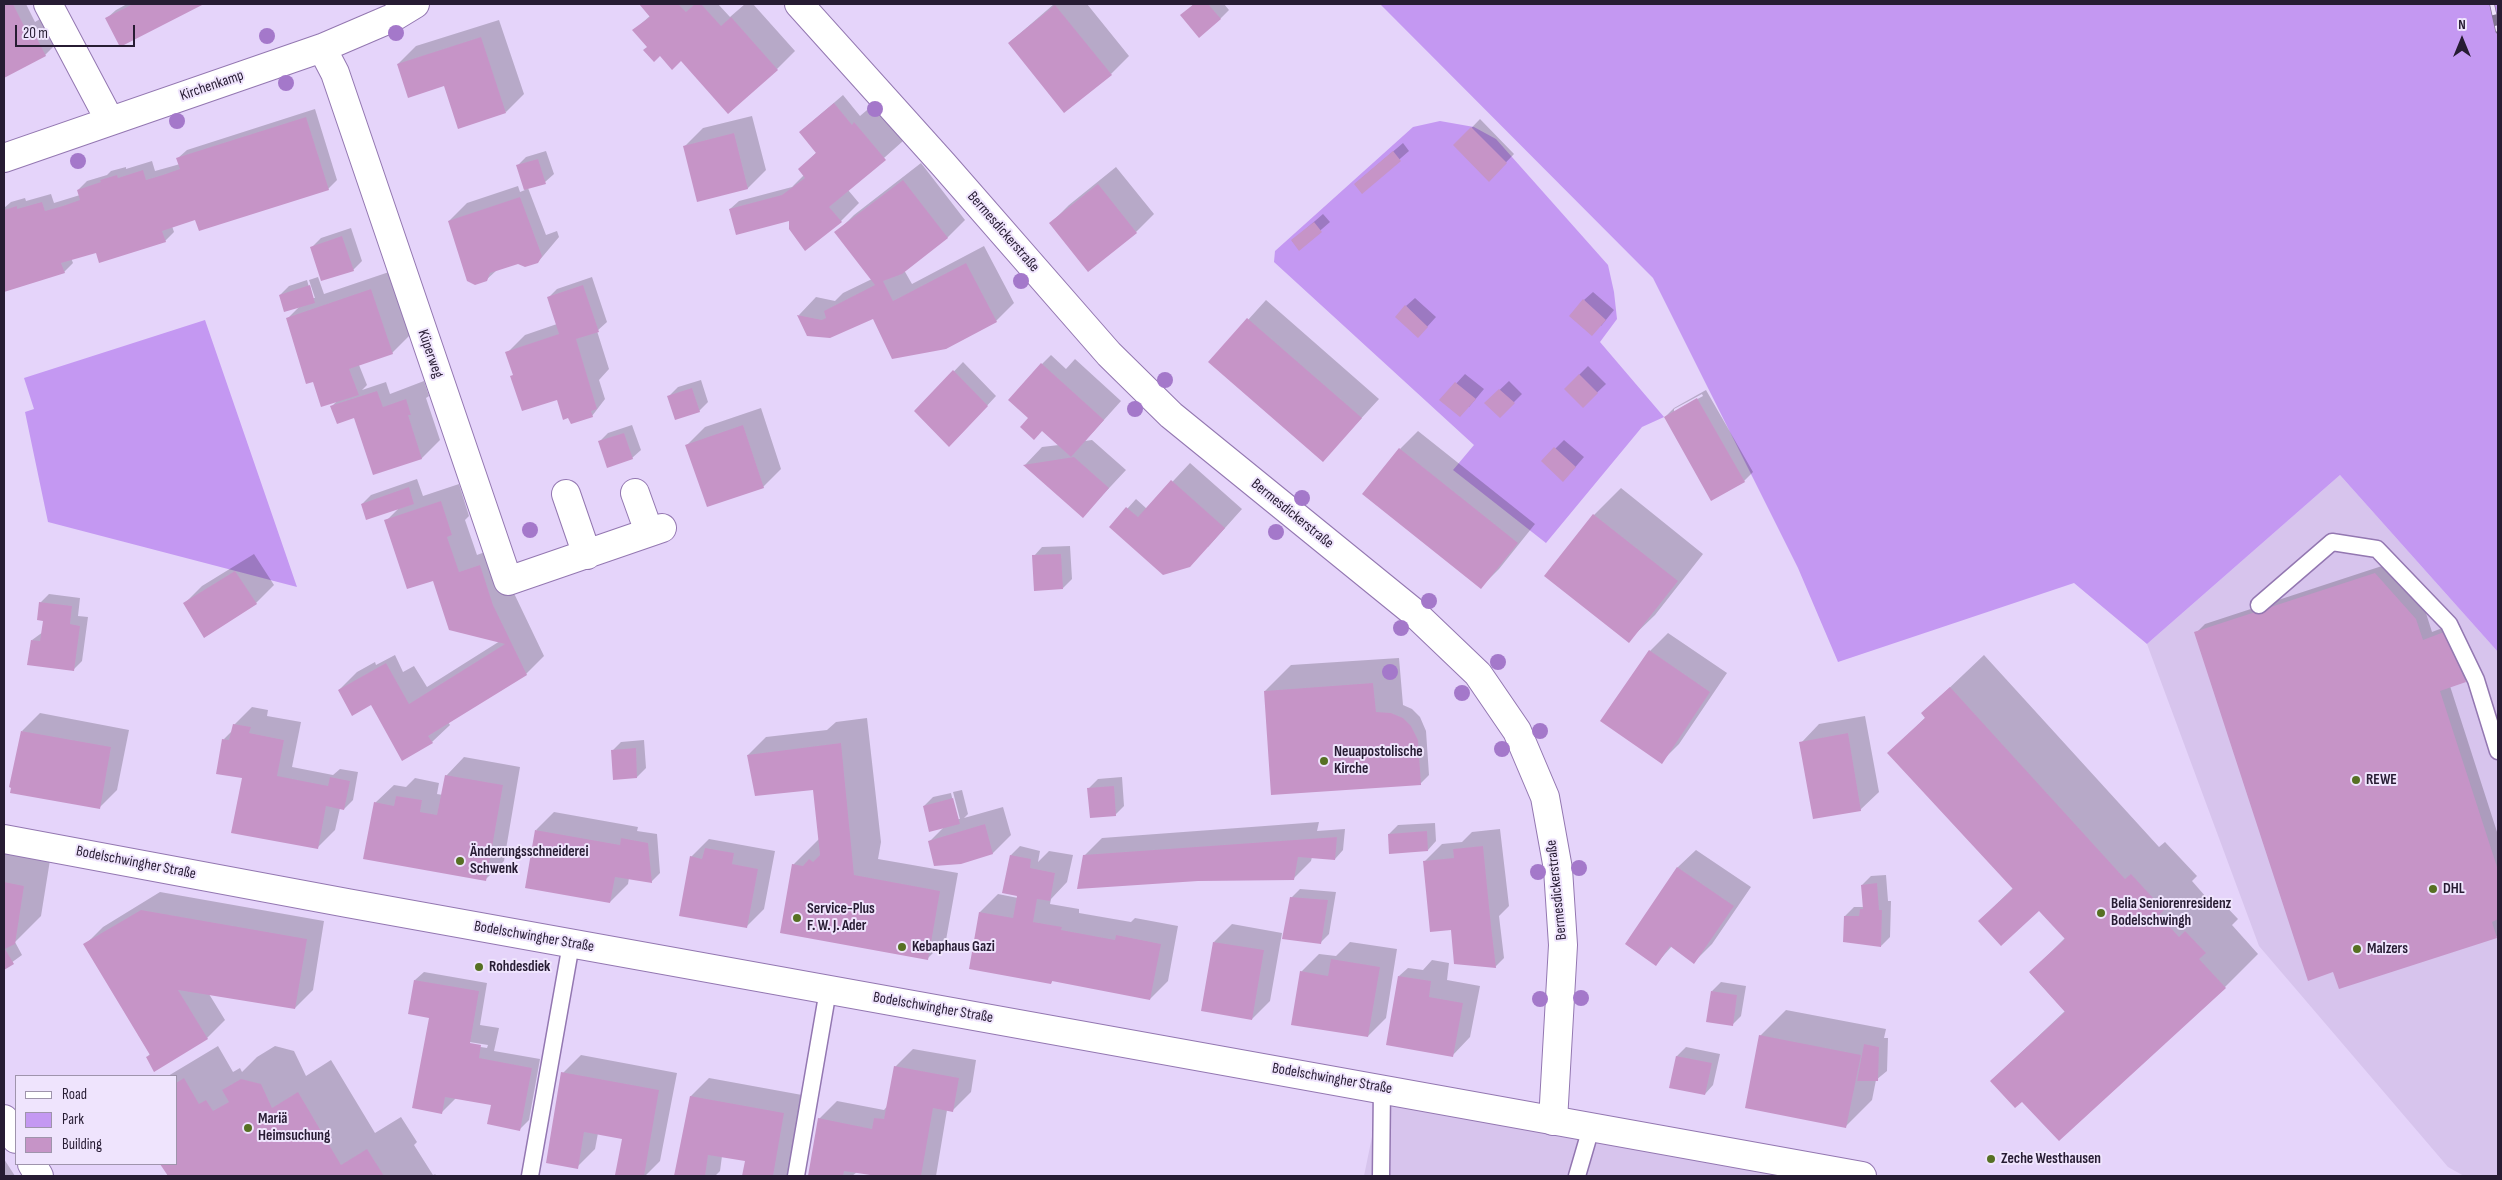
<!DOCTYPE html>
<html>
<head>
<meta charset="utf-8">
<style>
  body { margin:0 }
  #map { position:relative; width:2502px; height:1180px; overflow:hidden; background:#e5d4fa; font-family:"Sofia Sans Condensed",sans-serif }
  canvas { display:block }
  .frame { position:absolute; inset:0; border:5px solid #271c33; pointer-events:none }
  .legend { position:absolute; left:15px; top:1075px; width:162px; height:90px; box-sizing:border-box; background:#efe4fd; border:1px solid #9f94ac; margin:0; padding:6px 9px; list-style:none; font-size:15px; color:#271c33 }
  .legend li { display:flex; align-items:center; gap:10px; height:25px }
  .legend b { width:25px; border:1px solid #9f94ac }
  .north { position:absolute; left:2437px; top:15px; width:50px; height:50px; -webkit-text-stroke:4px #efe4fd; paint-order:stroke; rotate:0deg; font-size:14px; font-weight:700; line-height:20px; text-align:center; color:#271c33 }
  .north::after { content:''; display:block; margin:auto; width:18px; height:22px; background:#271c33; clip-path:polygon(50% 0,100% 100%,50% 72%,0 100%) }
  .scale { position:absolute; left:15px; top:25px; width:120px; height:22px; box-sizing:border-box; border:2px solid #271c33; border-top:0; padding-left:6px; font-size:15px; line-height:18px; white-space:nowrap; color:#271c33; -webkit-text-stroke:4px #efe4fd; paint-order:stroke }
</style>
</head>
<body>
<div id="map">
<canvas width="2502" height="1180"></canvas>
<div class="frame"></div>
<ul class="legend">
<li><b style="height:6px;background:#fff"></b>Road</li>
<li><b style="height:14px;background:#c498f2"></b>Park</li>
<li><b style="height:14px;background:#c694c7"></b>Building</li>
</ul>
<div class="north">N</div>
<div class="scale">20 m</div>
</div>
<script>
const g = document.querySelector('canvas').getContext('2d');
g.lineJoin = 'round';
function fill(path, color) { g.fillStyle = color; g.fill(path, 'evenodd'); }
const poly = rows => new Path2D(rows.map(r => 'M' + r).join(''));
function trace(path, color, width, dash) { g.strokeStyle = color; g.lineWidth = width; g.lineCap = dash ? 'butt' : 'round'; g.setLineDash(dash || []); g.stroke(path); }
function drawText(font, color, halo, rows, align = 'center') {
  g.font = font + ' "Sofia Sans Condensed",sans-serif'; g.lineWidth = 4; g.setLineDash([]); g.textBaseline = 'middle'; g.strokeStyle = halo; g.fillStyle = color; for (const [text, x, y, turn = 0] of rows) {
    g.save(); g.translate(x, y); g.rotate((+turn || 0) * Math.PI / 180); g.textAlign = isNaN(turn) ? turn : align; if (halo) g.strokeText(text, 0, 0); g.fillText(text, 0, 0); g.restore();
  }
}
const built = poly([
  [2340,475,2498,652,2498,1176,2464,1176,2448,1167,2259,946,2147,644],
  [1382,1088,1862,1176,1364,1176]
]);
const green = poly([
  [1380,4,2498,4,2498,652,2340,475,2147,644,2074,583,1838,662,1798,568,1653,278],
  [1440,121,1474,127,1496,139,1608,265,1614,292,1617,319,1600,342,1664,417,1642,427,1546,543,1453,470,1474,445,1274,262,1275,251,1413,127],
  [205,320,297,587,48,522,25,412,34,409,24,378]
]);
const shadow = poly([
  [4,4,26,4,35,22,40,19,54,46,45,55,4,76],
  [127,4,201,4,121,45,107,18,116,10],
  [640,4,718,4,730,17,745,4,753,4,795,51,777,69,681,59,660,55,648,47,634,30,651,15],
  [1054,4,1087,4,1129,56,1111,74,1009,43],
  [1194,4,1224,4,1229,10,1220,19,1191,7],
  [499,20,524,94,506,112,398,64,416,46],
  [843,95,860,116,873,105,903,141,848,190,859,203,841,221,791,229,789,220,730,209,739,201,792,187,804,175,799,169,817,152,800,132],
  [315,109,337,180,328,189,196,218,172,226,174,232,165,241,97,251,71,258,73,263,64,272,4,290,4,208,11,202,25,198,26,201,51,194,54,203,80,195,78,190,87,181,107,175,111,171,126,167,126,169,152,161,155,171,173,166,180,164,178,158,187,150],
  [752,116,766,170,748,188,698,200,685,146,703,128],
  [1480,119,1514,154,1489,180,1455,145],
  [1403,143,1409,151,1362,192,1355,184],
  [546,151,554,174,545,182,528,188,546,235,557,231,559,237,538,262,518,263,497,270,486,280,449,221,467,203,518,186,520,192,525,190,517,166,526,157],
  [921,163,965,220,947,238,904,270,912,284,984,246,1014,303,996,321,873,317,808,335,799,315,816,297,835,301,843,293,872,279,836,233,854,215],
  [1116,167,1154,214,1136,232,1051,223,1069,205],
  [1323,214,1330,222,1299,249,1292,241],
  [351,228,362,261,353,270,312,247,321,238],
  [389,272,410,335,392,353,359,365,367,385,362,390,386,382,390,394,424,381,429,396,426,398,440,440,422,458,374,473,355,416,332,406,337,401,314,381,287,319,300,306,280,295,289,286,307,280,312,298,315,298,309,280,318,277,324,294],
  [592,277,607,322,597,331,609,369,599,380,605,399,592,416,514,374,507,353,525,335,557,324,548,298,557,289],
  [1593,292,1614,310,1601,326,1584,300],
  [1415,298,1436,317,1426,328,1406,306],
  [1266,300,1379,399,1323,460,1210,362],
  [1051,355,1066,369,1075,359,1121,401,1085,441,1092,440,1126,470,1083,516,1025,465,1042,447,1059,445,1030,418,1042,364],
  [963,362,996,396,958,437,916,411],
  [1588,366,1606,384,1583,406,1566,388],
  [1465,374,1484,389,1469,407,1441,400],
  [701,380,708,402,699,411,669,396,678,387],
  [1509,381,1522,394,1500,416,1486,403],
  [1706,390,1753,472,1744,481,1665,417,1674,408],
  [1702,394,1703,396,1674,412,1674,409],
  [761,408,781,469,763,487,687,445,705,427],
  [632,425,641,450,632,458,599,442,608,433],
  [1418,431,1535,524,1499,569,1481,587,1400,449],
  [1564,440,1584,457,1572,471,1543,461],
  [1190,463,1242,509,1208,547,1111,527,1136,499,1147,509],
  [417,479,423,496,459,484,469,516,465,520,477,555,498,547,511,587,544,656,526,674,448,722,450,725,432,742,371,704,339,690,357,672,375,662,376,665,395,655,403,672,414,666,427,687,500,641,434,579,386,521,398,509,362,504,371,495],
  [1621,488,1703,554,1655,615,1628,641,1546,576,1594,515],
  [1070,546,1072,579,1063,588,1034,556,1042,547],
  [254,554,274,585,256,603,184,604,202,586],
  [2385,565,2425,610,2432,632,2453,624,2474,672,2465,681,2450,686,2498,835,2498,935,2496,937,2196,633,2205,624],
  [49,594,80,598,78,616,88,617,82,661,73,670,32,640,43,632,44,620,40,603],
  [1668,633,1727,673,1679,744,1661,762,1650,651],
  [1984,655,2159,847,2165,842,2197,876,2192,881,2213,905,2219,899,2238,919,2232,925,2258,954,2225,987,2022,1101,1991,1081,2065,1011,2030,973,2066,937,2039,909,1979,921,2013,888,1889,753,1926,717,1923,713],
  [1399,658,1403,705,1412,709,1420,717,1426,731,1429,775,1420,784,1265,691,1291,665],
  [252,707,268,710,267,716,301,722,292,767,333,775,340,769,358,772,353,800,344,809,340,808,335,830,317,848,243,777,224,739,233,730,234,725],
  [40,713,129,730,117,790,99,808,22,731],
  [1865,716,1879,792,1860,810,1801,743,1819,724],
  [867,718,881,842,878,859,958,873,946,940,928,958,793,865,820,838,814,787,748,755,766,737,827,730,836,722],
  [644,740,646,768,637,777,612,751,621,742],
  [464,757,520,767,504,861,486,879,375,803,394,785,406,787,415,778,439,783,437,794,443,795,446,776],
  [1122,777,1124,806,1115,815,1089,788,1098,779],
  [962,790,968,814,964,818,1003,807,1011,835,993,853,961,863,930,841,944,827,924,806,933,797,951,793,957,819,960,819,953,792],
  [554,812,638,827,637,831,657,834,660,873,651,882,629,878,628,884,610,902,536,830],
  [1319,822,1317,831,1345,829,1343,850,1335,859,1312,857,1311,861,1293,879,1084,856,1102,838],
  [1435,823,1436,841,1428,850,1389,834,1398,825],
  [1500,829,1509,906,1499,916,1504,958,1495,967,1452,930,1424,862,1442,844,1462,842,1472,832],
  [709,839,775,851,764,909,746,927,691,857],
  [1020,846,1040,851,1038,862,1049,851,1073,855,1067,882,1051,899,1050,904,1079,909,1079,913,1131,922,1135,918,1178,926,1168,981,1150,999,1053,980,1051,983,970,968,980,912,998,894,1018,898,1011,855],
  [1696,850,1751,887,1712,944,1694,962,1672,946,1656,964,1648,912,1678,867],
  [4,852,50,860,41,916,15,942,22,955,4,968],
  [1886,875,1888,901,1891,901,1890,937,1881,946,1845,916,1854,907,1864,907,1862,885,1871,876],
  [1300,889,1336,892,1329,934,1320,943,1291,898],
  [160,892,324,921,313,990,295,1008,209,994,225,1020,207,1038,147,1057,150,1054,85,945,103,927],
  [1232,924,1282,933,1270,1001,1252,1019,1214,942],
  [1350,942,1397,949,1386,1018,1368,1036,1301,972,1319,954,1336,956],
  [1432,960,1449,963,1447,980,1480,986,1470,1037,1452,1056,1399,976,1408,968,1423,970],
  [424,972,487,983,480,1025,499,1028,494,1051,540,1059,529,1120,520,1129,492,1104,456,1098,442,1112,430,1017,415,980],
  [439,1037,488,1045,487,1048,439,1040],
  [1721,982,1746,986,1741,1016,1732,1025,1712,991],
  [1786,1010,1886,1029,1884,1038,1888,1038,1887,1071,1876,1080,1872,1100,1846,1126,1760,1036],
  [218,1046,233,1072,240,1068,242,1072,257,1057,275,1046,294,1051,306,1076,331,1060,375,1133,401,1117,417,1142,414,1145,433,1175,436,1174,434,1176,166,1176,168,1174,162,1164,176,1164,176,1076,168,1076],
  [1686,1047,1720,1054,1713,1085,1705,1094,1671,1087,1677,1056],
  [913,1049,976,1060,971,1092,953,1110,947,1110,936,1176,883,1176,857,1172,852,1176,809,1176,819,1119,837,1101,884,1110,888,1105,895,1067],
  [581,1055,677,1073,660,1161,645,1176,617,1174,623,1138,598,1133,595,1149,577,1167,563,1073],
  [709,1078,802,1095,787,1176,744,1176,747,1160,722,1156,720,1171,715,1176,675,1176,691,1096],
  [4,1159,15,1176,4,1176]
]);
const building = poly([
  [4,4,13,4,26,30,31,27,46,56,4,78],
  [133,4,204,4,120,47,105,18],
  [639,4,678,4,686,12,695,4,701,4,721,26,731,17,778,70,728,114,681,61,672,70,660,56,654,62,643,50,647,47,632,30,650,17],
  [1194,4,1208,4,1221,19,1199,38,1180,15],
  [1055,5,1112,75,1064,113,1008,43],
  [481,37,506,113,458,129,444,86,408,98,397,64],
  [834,103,852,125,854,122,886,160,829,207,842,222,805,251,789,229,789,221,736,235,729,209,782,195,805,178,798,169,816,153,799,132],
  [306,117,329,190,199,231,195,220,162,231,166,242,99,263,96,253,61,263,65,273,4,292,4,210,17,206,17,209,42,202,45,211,63,206,80,200,77,190,101,182,100,180,117,175,118,178,143,170,146,180,163,175,180,169,176,158],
  [1471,127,1507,163,1489,182,1453,145],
  [734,133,748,189,697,202,683,146],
  [1393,151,1401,161,1362,194,1354,184],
  [538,159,546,184,524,190,516,165],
  [903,180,948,238,902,274,883,281,893,301,966,263,997,322,946,349,892,359,873,319,830,338,807,336,797,315,822,320,826,318,824,311,875,285,834,232],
  [1098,184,1137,233,1088,272,1049,223],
  [520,197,542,256,538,263,525,267,518,264,490,273,487,281,475,285,467,281,448,221],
  [1314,222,1322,232,1299,251,1291,240],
  [342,236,354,271,321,281,310,247],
  [310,285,315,303,284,312,279,295],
  [583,285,599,332,576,339,597,409,591,411,593,417,571,424,568,418,563,420,557,400,522,411,510,376,513,375,505,352,559,334,547,297],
  [371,289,393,354,349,369,359,395,321,407,313,382,306,384,286,318],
  [1583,299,1606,320,1592,336,1569,316],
  [1405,305,1428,327,1418,338,1395,317],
  [1247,318,1362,418,1323,462,1208,362],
  [1041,363,1104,420,1071,457,1042,431,1034,440,1020,427,1028,418,1008,400],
  [953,370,988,406,949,447,914,411],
  [1579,374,1598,393,1583,408,1564,389],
  [1455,382,1476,399,1460,417,1439,400],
  [692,388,700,412,675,420,667,396],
  [1499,389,1515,403,1500,418,1484,403],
  [377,391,383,407,406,399,411,415,408,415,422,459,373,475,354,418,337,424,330,406],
  [1697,398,1745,482,1711,501,1664,417],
  [743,425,764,488,707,507,685,445],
  [624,433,633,459,607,468,598,441],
  [1554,447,1576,467,1563,482,1541,461],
  [1399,448,1518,543,1481,589,1362,494],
  [1074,457,1109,488,1083,518,1023,465],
  [1171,480,1225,528,1190,567,1163,575,1109,527,1126,507,1138,517],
  [409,487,414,504,366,520,361,504],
  [441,501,452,535,447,537,459,572,480,565,493,605,527,675,428,736,433,743,402,761,371,705,352,716,338,690,386,663,409,704,505,644,449,630,433,581,407,589,384,520],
  [1593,514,1678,581,1629,643,1544,576],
  [1061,554,1063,589,1034,591,1032,555],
  [235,571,257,604,204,638,183,603],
  [2375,573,2416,619,2423,640,2444,632,2466,682,2440,691,2498,870,2498,919,2492,922,2497,938,2339,989,2333,972,2308,981,2194,632],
  [39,602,72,606,70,624,80,626,74,671,27,665,31,640,40,641,43,621,37,620],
  [1649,650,1710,692,1662,764,1600,721],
  [1373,683,1376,712,1391,713,1403,718,1411,726,1418,740,1421,785,1271,795,1264,691],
  [1950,687,2125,879,2131,874,2164,910,2159,915,2179,937,2185,931,2206,953,2199,959,2226,988,2059,1141,2022,1102,2015,1108,1990,1081,2065,1012,2029,972,2065,939,2039,911,2001,946,1978,921,2013,889,1887,753,1925,718,1921,713],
  [233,724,251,727,249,733,284,740,277,776,328,786,330,777,350,781,344,810,326,806,318,849,231,833,242,778,216,774,222,739,229,740],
  [21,731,111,747,100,809,10,793,11,788,9,787],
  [1848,733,1861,811,1813,819,1799,742],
  [841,743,854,875,940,891,928,960,780,933,792,864,803,866,809,859,813,862,820,855,813,790,755,796,747,755],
  [636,748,637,778,613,780,611,750],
  [445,775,503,785,486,881,363,859,374,802,394,806,396,796,422,800,420,812,437,815],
  [1114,786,1116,816,1090,818,1087,788],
  [953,798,960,824,929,832,923,806],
  [985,824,993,854,961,864,934,866,928,841],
  [535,830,620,845,621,838,648,843,652,883,615,877,610,903,525,888],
  [1427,831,1428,851,1389,854,1388,834],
  [1337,837,1335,860,1298,857,1294,880,1198,881,1077,889,1083,855],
  [1483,846,1491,926,1496,968,1454,964,1451,930,1430,932,1423,861,1454,858,1453,849],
  [705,848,734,853,732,864,758,869,747,928,679,916,690,856,702,859],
  [1010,855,1031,859,1030,868,1055,873,1050,901,1037,899,1033,922,1062,927,1061,930,1115,940,1116,935,1161,944,1150,1000,1052,981,1051,984,969,969,979,912,1013,918,1017,896,1002,893],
  [1677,867,1734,906,1694,964,1670,946,1656,966,1625,944],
  [4,882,24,886,15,944,5,949,14,964,4,970],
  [1877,883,1879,910,1882,910,1881,947,1843,942,1844,916,1859,916,1860,909,1863,909,1861,885],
  [1290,897,1328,900,1321,944,1282,939],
  [141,910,307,939,295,1009,178,990,208,1039,154,1072,146,1057,150,1055,83,944],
  [1213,942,1264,950,1252,1020,1201,1011],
  [1331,959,1380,967,1368,1037,1291,1025,1300,971,1328,976],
  [1398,976,1431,981,1429,997,1463,1003,1453,1057,1386,1045],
  [414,980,479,991,470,1043,481,1045,479,1058,532,1068,520,1131,487,1124,491,1105,445,1097,442,1114,412,1108,429,1018,408,1014],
  [1711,991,1737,995,1733,1026,1706,1022],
  [1759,1035,1861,1055,1846,1128,1745,1108],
  [1864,1044,1879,1047,1878,1081,1857,1081],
  [1676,1056,1712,1063,1705,1095,1669,1088],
  [894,1066,959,1078,953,1112,933,1108,921,1176,877,1176,844,1171,843,1176,808,1176,818,1118,872,1129,874,1118,884,1119],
  [561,1072,659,1090,644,1176,615,1175,622,1139,584,1132,578,1169,546,1163],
  [184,1078,199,1104,206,1100,213,1111,229,1102,222,1090,241,1079,261,1084,272,1108,298,1092,341,1165,367,1149,384,1176,168,1176,160,1164,176,1164,176,1083],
  [690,1096,784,1113,773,1176,742,1176,745,1161,708,1155,705,1176,674,1176]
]);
const service = poly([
  [2259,605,2332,542,2377,549,2449,624,2476,680,2498,751],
  [530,1176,571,944],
  [796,1176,828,990],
  [1381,1176,1382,1088],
  [1577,1176,1591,1128]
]);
const minor = poly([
  [48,4,110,121],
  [799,4,943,164,1109,354,1171,415,1411,610,1478,674,1517,731,1545,797,1558,869,1563,945,1553,1121],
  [322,48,335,73,508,581,662,528],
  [4,158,322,48,392,18,415,4],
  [635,493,649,532],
  [566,494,587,555],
  [4,1119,16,1139],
  [32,1164,39,1176]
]);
const tertiary = poly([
  [4,839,347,903,1862,1176]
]);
const rail = poly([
  [2492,4,2498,31]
]);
const trees = [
  [396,33],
  [267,36],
  [286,83],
  [875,109],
  [177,121],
  [78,161],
  [1021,281],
  [1165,380],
  [1135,409],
  [1302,498],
  [530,530],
  [1276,532],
  [1429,601],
  [1401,628],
  [1498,662],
  [1390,672],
  [1462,693],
  [1540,731],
  [1502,749],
  [1579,868],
  [1538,872],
  [1581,998],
  [1540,999]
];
const markers = [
  [1324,761,5,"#567023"],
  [2356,780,5,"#567023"],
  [460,861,5,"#567023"],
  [2433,889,5,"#567023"],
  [2101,913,5,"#567023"],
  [797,918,5,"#567023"],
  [902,947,5,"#567023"],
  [2357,949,5,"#567023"],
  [479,967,5,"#567023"],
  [248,1128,5,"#567023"],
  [1991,1159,5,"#567023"]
];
const streetNames = [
  ["Kirchenkamp",212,86,-19],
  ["Bermesdickerstraße",1003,232,49],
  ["Küperweg",430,354,71],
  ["Bermesdickerstraße",1292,514,39],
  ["Bodelschwingher Straße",136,863,11],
  ["Bermesdickerstraße",1557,890,-96],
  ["Bodelschwingher Straße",534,937,10],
  ["Bodelschwingher Straße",933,1008,10],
  ["Bodelschwingher Straße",1332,1079,10]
];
const poiNames = [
  ["Neuapostolische",1334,752],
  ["Kirche",1334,769],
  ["REWE",2366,780],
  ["Änderungsschneiderei",470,852],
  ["Schwenk",470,869],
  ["DHL",2443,889],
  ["Belia Seniorenresidenz",2111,904],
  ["Bodelschwingh",2111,921],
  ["Service-Plus",807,909],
  ["F. W. J. Ader",807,926],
  ["Kebaphaus Gazi",912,947],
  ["Malzers",2367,949],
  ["Rohdesdiek",489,967],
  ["Mariä",258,1119],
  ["Heimsuchung",258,1136],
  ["Zeche Westhausen",2001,1159]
];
fill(built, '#d7c4ed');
fill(green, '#c498f2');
fill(shadow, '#0003');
fill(building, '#c694c7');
trace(service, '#9377b1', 19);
trace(minor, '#9377b1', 30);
trace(tertiary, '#9377b1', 30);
trace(service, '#fff', 16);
trace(minor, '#fff', 28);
trace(tertiary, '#fff', 28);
trace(rail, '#827493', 5.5);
trace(rail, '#efe4fd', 4, [11]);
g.fillStyle = '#a478ca';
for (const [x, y] of trees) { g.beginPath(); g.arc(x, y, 8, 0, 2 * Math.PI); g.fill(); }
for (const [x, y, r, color] of markers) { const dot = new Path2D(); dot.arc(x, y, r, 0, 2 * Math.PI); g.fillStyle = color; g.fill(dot); trace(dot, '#efe4fd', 2); }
drawText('15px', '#271c33', '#efe4fd', streetNames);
drawText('bold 15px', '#271c33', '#efe4fd', poiNames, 'left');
</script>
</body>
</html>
